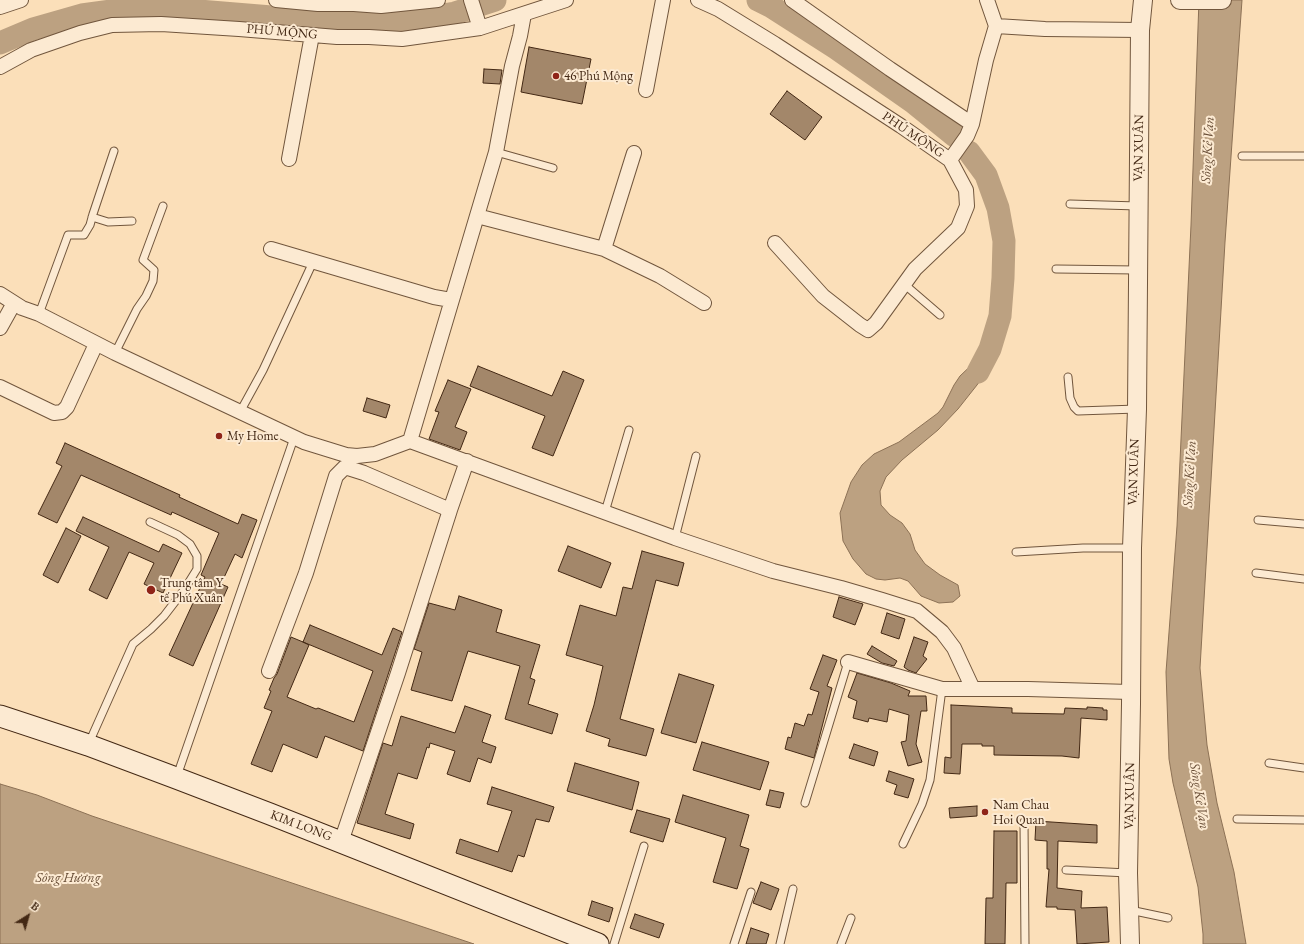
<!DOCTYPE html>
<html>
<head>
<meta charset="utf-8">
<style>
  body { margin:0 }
  #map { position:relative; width:1304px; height:944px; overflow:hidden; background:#fbdfb9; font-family:"EB Garamond",serif }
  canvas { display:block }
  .north { position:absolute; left:8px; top:896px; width:40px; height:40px; -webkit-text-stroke:3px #fcead2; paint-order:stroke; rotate:37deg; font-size:11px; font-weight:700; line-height:16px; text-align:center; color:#432814 }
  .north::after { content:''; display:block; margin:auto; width:14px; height:18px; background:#432814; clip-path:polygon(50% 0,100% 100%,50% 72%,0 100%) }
</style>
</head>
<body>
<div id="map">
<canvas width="1304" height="944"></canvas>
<div class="north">B</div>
</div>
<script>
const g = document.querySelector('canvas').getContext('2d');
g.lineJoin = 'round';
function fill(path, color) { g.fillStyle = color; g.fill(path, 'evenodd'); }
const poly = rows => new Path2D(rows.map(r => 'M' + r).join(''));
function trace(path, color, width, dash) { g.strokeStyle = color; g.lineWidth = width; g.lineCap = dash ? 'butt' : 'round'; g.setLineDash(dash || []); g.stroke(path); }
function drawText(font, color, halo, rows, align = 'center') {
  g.font = font + ' "EB Garamond",serif'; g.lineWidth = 4; g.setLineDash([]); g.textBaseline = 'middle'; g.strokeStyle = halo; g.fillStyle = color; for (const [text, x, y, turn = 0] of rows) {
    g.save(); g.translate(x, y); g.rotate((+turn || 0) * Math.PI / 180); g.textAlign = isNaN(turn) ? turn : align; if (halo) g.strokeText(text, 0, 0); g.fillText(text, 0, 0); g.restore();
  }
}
const water = poly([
  [1199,0,1242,0,1225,242,1200,668,1207,745,1217,803,1234,872,1246,944,1203,944,1203,934,1198,887,1173,783,1169,759,1166,672,1177,526,1183,396,1191,225,1199,0],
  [992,343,990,363,986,372,977,385,958,409,938,430,902,460,886,477,880,491,881,505,890,515,902,523,910,534,915,550,925,564,940,575,958,585,960,596,953,602,939,603,921,596,908,581,900,578,885,580,876,579,866,574,853,559,843,541,840,513,851,482,862,465,874,454,899,442,938,413,943,407,954,385,960,376,981,356,992,343],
  [0,784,37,795,92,816,474,944,0,944,0,784]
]);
const river = poly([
  [758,0,772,7,836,48,913,102,955,136],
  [0,43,33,29,82,15,125,9,187,10,320,21,378,23,419,19,455,13,495,0],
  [969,152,986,175,998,208,1004,241,1003,278,1000,316,990,349,978,372]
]);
const building = poly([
  [529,47,591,59,582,104,521,92,529,47],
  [484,69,502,70,500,84,483,83,484,69],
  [787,91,822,117,805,140,770,114,787,91],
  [478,366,552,396,563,371,584,380,553,456,532,448,545,416,470,386,478,366],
  [448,380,471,389,455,427,467,432,460,450,429,439,439,412,435,411,448,380],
  [367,398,390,405,386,418,363,411,367,398],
  [65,443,180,495,179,497,238,524,242,514,257,520,242,558,235,554,221,584,228,587,193,666,169,655,205,577,201,575,219,533,172,512,171,515,81,475,57,523,38,514,62,466,56,463,65,443],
  [83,517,159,552,163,544,182,553,163,593,144,584,154,563,129,552,107,599,89,590,109,547,76,531,83,517],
  [66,528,81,536,58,583,43,575,66,528],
  [568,546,611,563,601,588,558,571,568,546],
  [642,551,684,563,678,586,656,580,620,719,654,729,646,756,608,746,610,739,586,731,594,705,603,666,566,655,580,605,616,616,623,587,632,589,642,551],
  [459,596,502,610,496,632,540,645,530,678,535,680,528,704,558,714,552,734,505,719,520,666,468,651,452,701,411,690,422,652,414,649,429,603,455,610,459,596],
  [839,597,863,604,855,625,833,617,839,597],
  [887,613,905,619,899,639,881,633,887,613],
  [310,625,382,655,393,628,402,632,363,751,325,736,317,758,283,744,272,772,251,764,272,711,264,708,271,691,269,690,274,678,277,674,291,637,303,642,310,625],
  [303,642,373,671,354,722,318,708,316,709,287,697,309,645,303,642],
  [914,637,928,642,923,656,927,659,916,673,908,670,904,667,914,637],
  [872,646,897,661,894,666,882,663,867,654,872,646],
  [823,655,837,660,827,686,832,688,814,758,785,749,788,737,791,738,795,723,804,726,808,714,812,715,819,692,810,689,823,655],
  [857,673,891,683,910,691,908,696,926,696,927,711,921,711,916,744,922,762,908,766,901,742,906,741,909,715,889,709,887,722,869,718,868,722,853,718,857,701,848,697,857,673],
  [679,674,714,685,696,743,661,733,679,674],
  [951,705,1012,708,1012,713,1064,714,1065,708,1087,709,1087,707,1103,708,1103,710,1107,710,1107,720,1081,718,1079,758,1062,756,994,755,994,746,982,746,982,744,962,744,960,774,944,773,945,757,951,758,951,705],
  [465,706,491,715,482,742,496,747,491,763,478,758,470,782,447,774,455,751,430,743,429,748,427,747,417,779,398,773,385,814,414,824,410,839,357,823,383,743,392,746,401,716,455,733,465,706],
  [702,742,769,762,760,790,693,770,702,742],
  [854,744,878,752,874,766,849,758,854,744],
  [575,763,639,782,632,810,567,791,575,763],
  [889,771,914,779,908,798,894,794,897,785,886,781,889,771],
  [492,787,554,807,549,822,536,819,524,857,518,855,512,872,456,853,460,839,498,852,512,811,487,804,492,787],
  [770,790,784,793,780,808,766,805,770,790],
  [683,795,749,815,740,846,749,849,737,889,713,882,726,838,675,822,683,795],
  [977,806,977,816,950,818,949,808,977,806],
  [637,810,670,819,663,842,630,832,637,810],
  [1036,821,1097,825,1097,843,1058,841,1057,888,1082,891,1081,908,1107,907,1109,942,1077,944,1075,910,1057,909,1057,907,1046,907,1049,869,1047,869,1047,841,1035,840,1036,821],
  [994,831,1017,831,1017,883,1006,883,1005,944,985,944,986,898,993,898,994,831],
  [761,882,779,889,771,910,753,903,761,882],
  [592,901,613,908,609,922,588,915,592,901],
  [635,914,664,924,659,938,630,928,635,914],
  [751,928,769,934,766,944,746,944,751,928]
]);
const service = poly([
  [496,152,553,168],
  [1242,156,1304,156],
  [1070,204,1138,206],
  [92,217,108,222,132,221],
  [1056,269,1137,270],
  [904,284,940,315],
  [39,314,68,235,84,235,90,225,93,214,114,151],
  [115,353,137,309,146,296,153,281,154,270,143,260,163,206],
  [1068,377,1070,398,1074,407,1078,411,1137,409],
  [240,412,263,370,313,262],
  [605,512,629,430],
  [1258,520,1304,524],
  [675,538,696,456],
  [1016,552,1083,548,1131,548],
  [1256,573,1304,579],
  [89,743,133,644,151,629,164,616,184,590,197,569,197,556,190,544,178,535,150,522],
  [1269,763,1304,768],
  [177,776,294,438],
  [805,803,848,662],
  [1237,819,1304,820],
  [1024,822,1025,944],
  [903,844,922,804,930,780,942,689],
  [1066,870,1128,873],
  [1130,910,1168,918],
  [614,944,644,846],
  [734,944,751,892],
  [780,944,793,889],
  [841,944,851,918]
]);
const minor = poly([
  [276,0,318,4,354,4,381,6,438,0],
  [471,0,480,28],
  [698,0,718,9,775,44,901,126,950,160,966,190,967,206,958,228,915,269,876,323,868,330,860,325,823,296,775,243],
  [792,0,890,69,972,124],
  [987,0,996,26],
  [0,7,21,0],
  [524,14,520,36,512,66,496,152,410,441,675,538,773,571,841,588,882,600,917,611,942,632,954,648,973,689],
  [0,67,31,50,80,33,112,25,161,24,239,29,337,37,369,37,402,39,480,28,566,0],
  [646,90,663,0],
  [289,159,312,35],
  [950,160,967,136,972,124,986,60,996,26,1045,29,1140,30],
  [477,216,604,249,660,276,704,303],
  [271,249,434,297,451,300],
  [604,249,634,153],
  [0,294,22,308,39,314,115,353,304,442,346,455,357,456,375,454,410,441],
  [0,328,14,303],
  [0,387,54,413,62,412,67,407,96,344],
  [848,662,942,689,1028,689,1130,692],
  [269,671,306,573,336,476,345,467,364,473,450,510],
  [341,842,398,673,450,510,467,461]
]);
const tertiary = poly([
  [1180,0,1222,0],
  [1130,944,1128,873,1131,704,1132,548,1137,409,1140,30,1143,0]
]);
const secondary = poly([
  [0,716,88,745,176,778,270,814,598,944]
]);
const markers = [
  [556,76,4,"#8f2418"],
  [219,436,4,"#8f2418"],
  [151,590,5,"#8f2418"],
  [985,812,4,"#8f2418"]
];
const streetNames = [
  ["PHÚ MỘNG",282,32,5],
  ["PHÚ MỘNG",913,135,34],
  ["VẠN XUÂN",1139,148,-89],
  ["VẠN XUÂN",1134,472,-88],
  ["VẠN XUÂN",1130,796,-89],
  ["KIM LONG",301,826,21]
];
const poiNames = [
  ["46 Phú Mộng",564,76],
  ["My Home",227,436],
  ["Trung tâm Y",160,583],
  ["tế Phú Xuân",160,598],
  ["Nam Chau",993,805],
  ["Hoi Quan",993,820]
];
const waterNames = [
  ["Sông Kẻ Vạn",1208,150,-87],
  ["Sông Kẻ Vạn",1190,474,-87],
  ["Sông Kẻ Vạn",1199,796,81],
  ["Sông Hương",68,878]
];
fill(water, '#bca181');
trace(water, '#8c7155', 1);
trace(river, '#bca181', 23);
fill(building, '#a3876a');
trace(building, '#432814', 1);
trace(service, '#71563d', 9);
trace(minor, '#71563d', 16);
trace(tertiary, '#71563d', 20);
trace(secondary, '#432814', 23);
trace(service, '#fcead2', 7);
trace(minor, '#fcead2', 14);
trace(tertiary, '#fcead2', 18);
trace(secondary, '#fcead2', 21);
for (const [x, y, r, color] of markers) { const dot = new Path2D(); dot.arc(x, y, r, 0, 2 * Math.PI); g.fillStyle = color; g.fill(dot); trace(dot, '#fcead2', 1.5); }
drawText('13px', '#432814', '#fcead2', streetNames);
drawText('13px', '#432814', '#fcead2', poiNames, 'left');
drawText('italic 14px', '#674c35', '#fcead2', waterNames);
</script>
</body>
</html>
